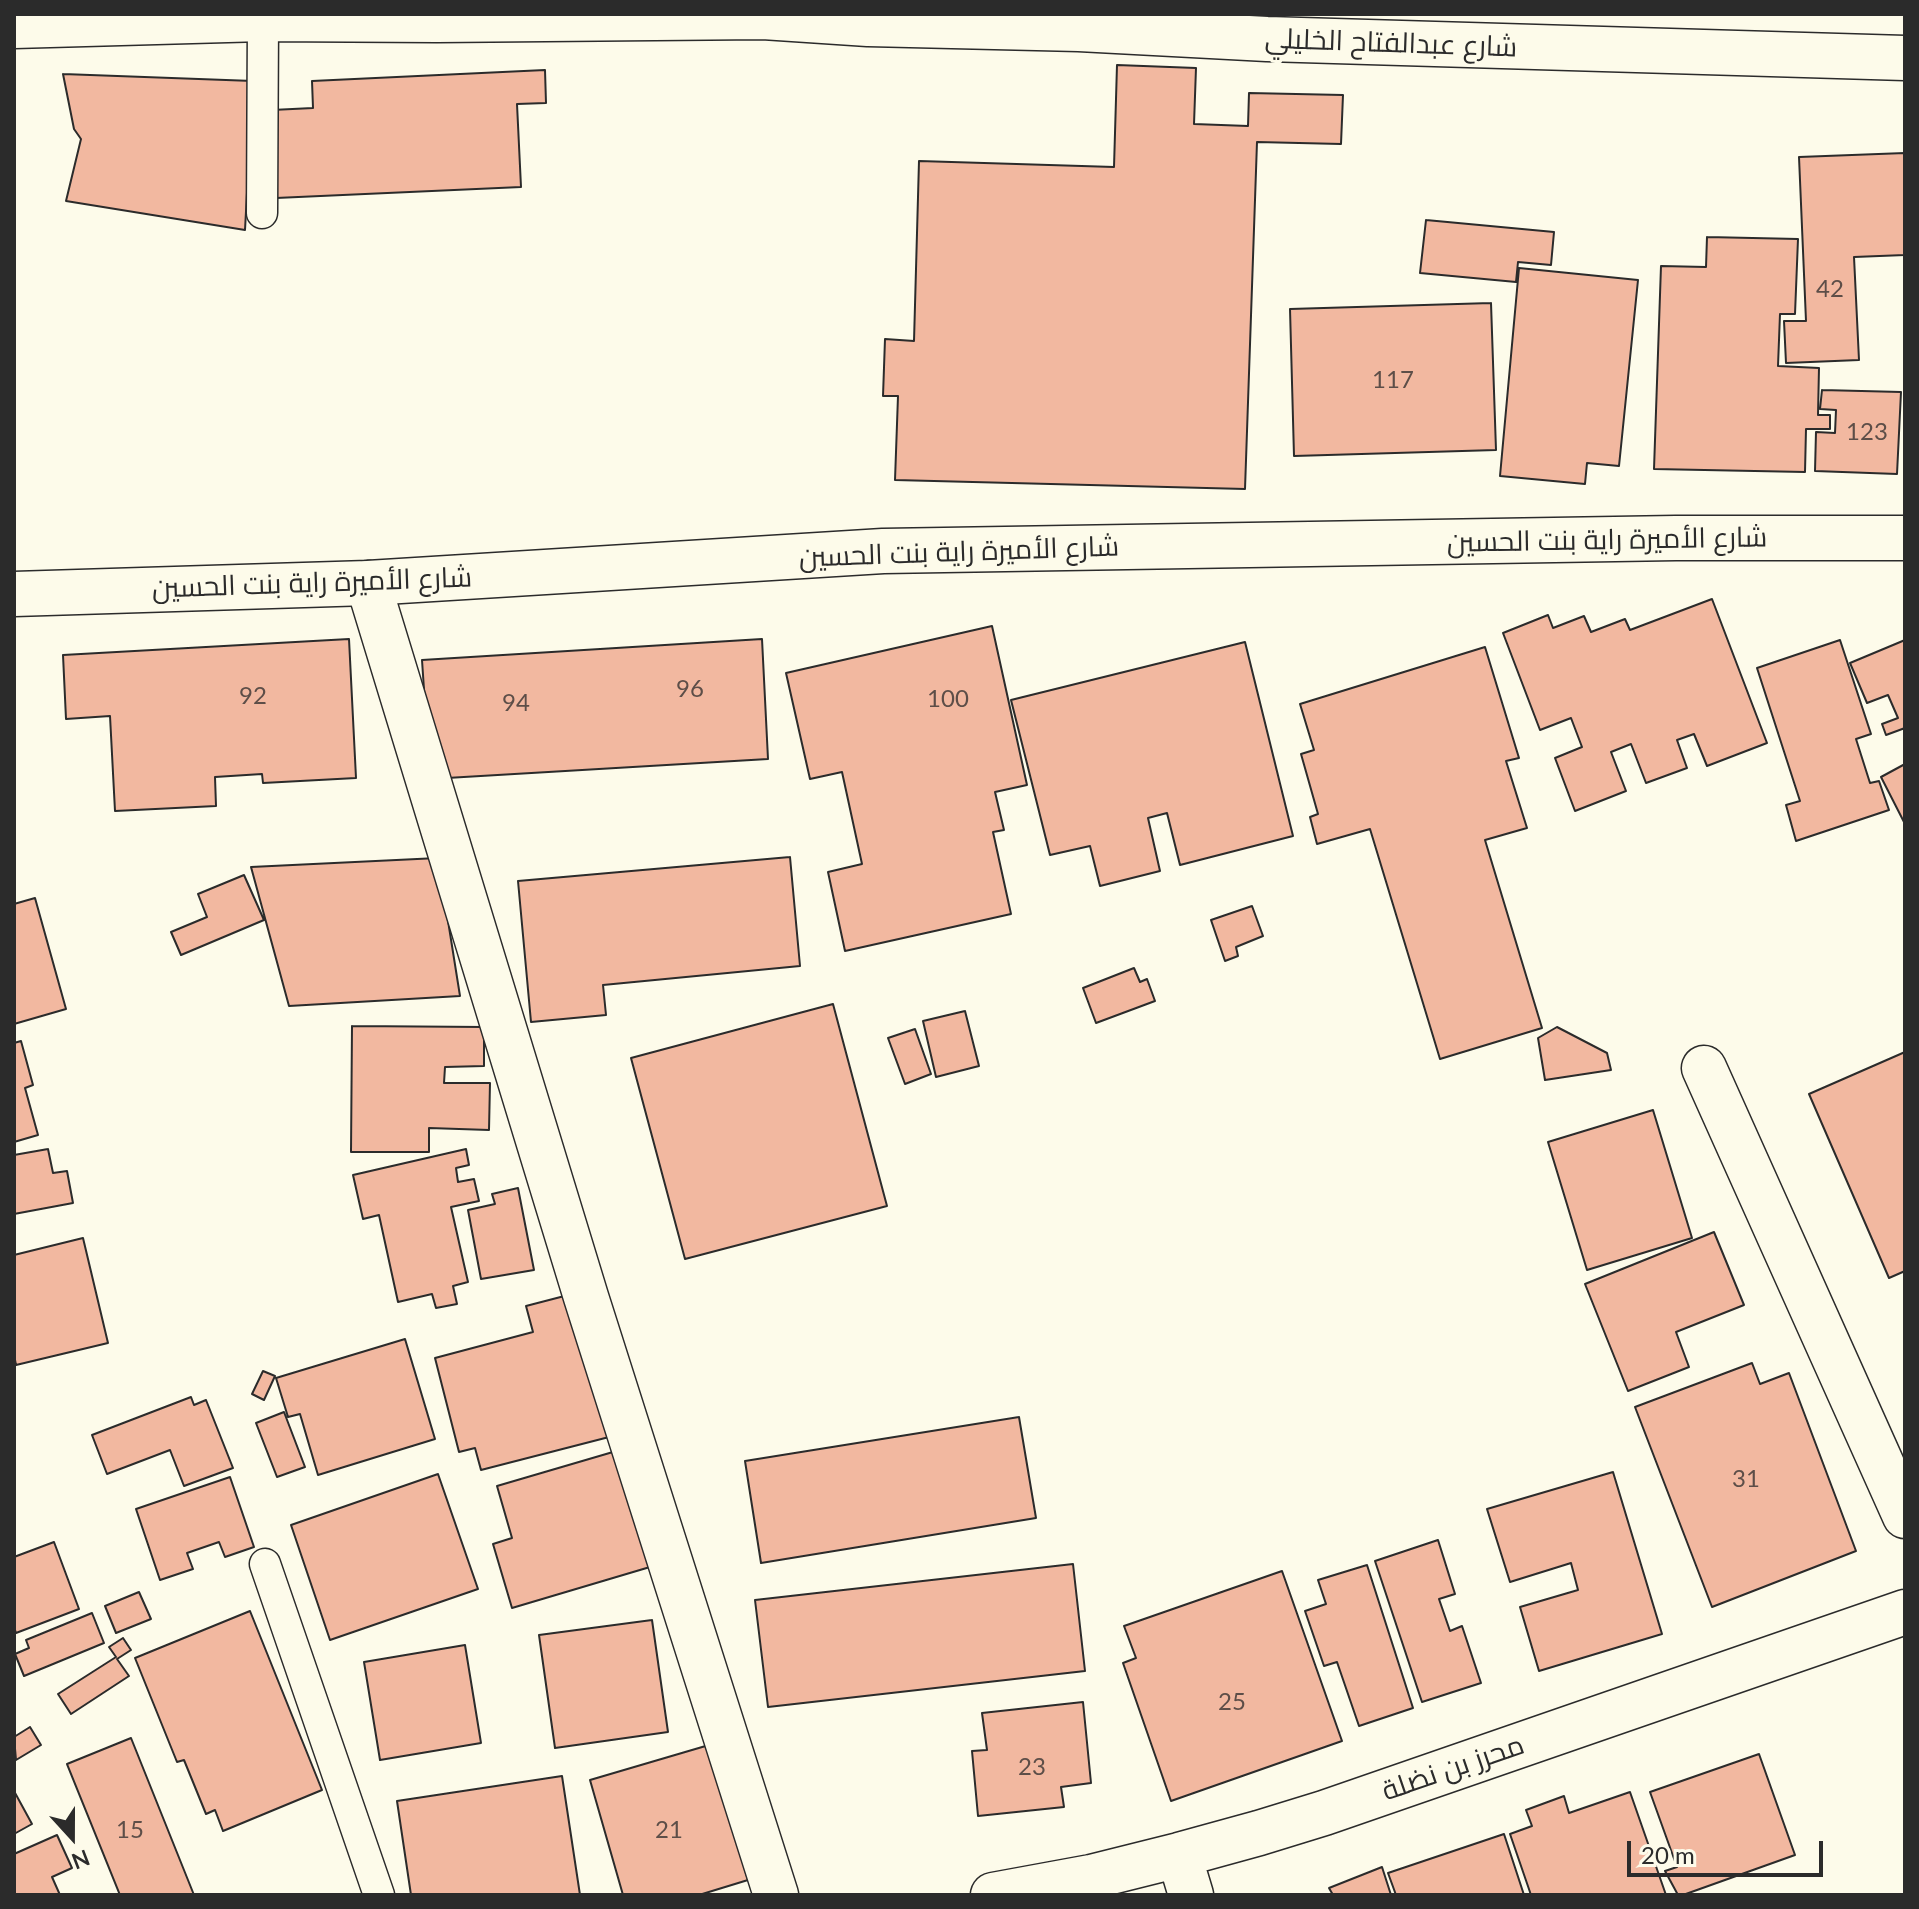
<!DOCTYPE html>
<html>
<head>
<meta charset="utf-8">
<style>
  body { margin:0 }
  #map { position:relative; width:1919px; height:1909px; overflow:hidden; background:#fdfbea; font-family:Lato,sans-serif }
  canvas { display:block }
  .frame { position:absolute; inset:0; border:16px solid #2b2b2b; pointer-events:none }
  .north { position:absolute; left:32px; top:1797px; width:80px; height:80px; -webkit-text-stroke:6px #fdfbea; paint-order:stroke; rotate:159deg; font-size:22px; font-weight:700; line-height:32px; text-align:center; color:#2b2b2b }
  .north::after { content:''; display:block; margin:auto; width:28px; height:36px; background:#2b2b2b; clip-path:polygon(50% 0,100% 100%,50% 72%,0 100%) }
  .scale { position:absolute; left:1627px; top:1841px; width:196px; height:36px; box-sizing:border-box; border:4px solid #2b2b2b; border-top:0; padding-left:10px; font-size:24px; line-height:28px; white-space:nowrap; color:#2b2b2b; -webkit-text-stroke:6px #fdfbea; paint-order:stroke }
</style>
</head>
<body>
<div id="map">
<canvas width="1919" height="1909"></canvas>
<div class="frame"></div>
<div class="north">N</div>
<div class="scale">20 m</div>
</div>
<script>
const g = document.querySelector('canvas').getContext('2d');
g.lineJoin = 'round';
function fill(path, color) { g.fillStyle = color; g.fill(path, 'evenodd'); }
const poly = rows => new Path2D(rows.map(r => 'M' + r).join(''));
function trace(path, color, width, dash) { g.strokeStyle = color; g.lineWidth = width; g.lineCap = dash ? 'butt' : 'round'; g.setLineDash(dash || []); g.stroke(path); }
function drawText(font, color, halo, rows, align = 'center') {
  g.font = font + ' Lato,Cairo,sans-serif'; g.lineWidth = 6; g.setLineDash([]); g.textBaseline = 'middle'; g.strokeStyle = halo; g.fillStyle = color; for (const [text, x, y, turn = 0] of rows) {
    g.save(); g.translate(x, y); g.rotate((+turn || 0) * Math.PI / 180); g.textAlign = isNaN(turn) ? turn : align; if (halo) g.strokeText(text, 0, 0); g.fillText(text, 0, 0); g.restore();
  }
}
const building = poly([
  [1117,65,1196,68,1194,124,1248,126,1249,93,1343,95,1341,144,1257,142,1245,489,895,480,898,396,883,396,885,339,914,341,919,161,1114,167,1117,65],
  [545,70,546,103,517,104,521,187,276,198,272,110,313,108,312,81,545,70],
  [63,74,253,81,245,230,66,201,81,139,74,129,63,74],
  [1905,153,1905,255,1854,257,1859,360,1786,363,1784,321,1806,321,1799,157,1905,153],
  [1426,220,1554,232,1551,265,1518,262,1516,282,1420,273,1426,220],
  [1707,237,1798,239,1795,314,1780,314,1778,366,1819,368,1818,415,1830,415,1830,429,1806,429,1805,472,1654,469,1661,266,1706,267,1707,237],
  [1519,268,1638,280,1619,466,1587,463,1585,484,1500,476,1519,268],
  [1491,303,1496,450,1294,456,1290,309,1491,303],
  [1822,390,1901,392,1897,474,1815,471,1816,432,1835,433,1836,410,1820,409,1822,390],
  [1712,599,1767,743,1707,766,1694,734,1677,740,1687,768,1646,783,1631,744,1611,752,1626,791,1575,811,1555,758,1582,747,1571,718,1540,730,1503,633,1548,615,1553,628,1584,616,1591,632,1625,619,1630,630,1712,599],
  [992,626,1027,785,995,792,1004,830,993,832,1011,914,845,951,828,872,862,864,842,772,810,779,786,673,992,626],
  [349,639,356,778,263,783,262,774,215,777,216,806,115,811,110,716,66,719,63,655,349,639],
  [762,639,768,759,430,779,422,660,762,639],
  [1840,640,1871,734,1856,739,1870,783,1879,781,1889,810,1796,841,1786,805,1800,801,1757,668,1840,640],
  [1905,640,1905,728,1886,735,1882,724,1898,718,1888,695,1867,703,1850,663,1905,640],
  [1245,642,1293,836,1180,865,1167,813,1148,818,1160,871,1100,886,1090,846,1050,855,1011,700,1245,642],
  [1485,647,1519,758,1506,761,1527,828,1485,840,1542,1028,1440,1059,1370,829,1317,844,1310,817,1318,814,1301,754,1314,750,1300,704,1485,647],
  [1905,764,1905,824,1881,777,1905,764],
  [790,857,800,966,603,985,606,1015,531,1022,518,881,790,857],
  [438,858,460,996,289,1006,251,867,438,858],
  [244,875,264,920,181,955,171,932,207,917,198,894,244,875],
  [35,898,66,1009,14,1024,14,904,35,898],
  [1252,906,1263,936,1236,947,1238,956,1225,961,1211,920,1252,906],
  [1134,968,1140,982,1147,979,1155,1001,1096,1023,1083,988,1134,968],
  [833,1004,887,1206,685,1259,631,1058,833,1004],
  [965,1011,979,1066,936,1077,923,1021,965,1011],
  [352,1026,484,1027,484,1066,445,1067,444,1083,490,1083,489,1130,429,1128,429,1152,351,1152,352,1026],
  [1557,1027,1607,1053,1611,1070,1545,1080,1538,1038,1557,1027],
  [915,1029,931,1074,905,1084,888,1038,915,1029],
  [21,1041,33,1085,25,1088,38,1135,14,1142,14,1043,21,1041],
  [1905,1052,1905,1271,1889,1278,1809,1094,1905,1052],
  [1653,1110,1692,1238,1587,1270,1548,1142,1653,1110],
  [48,1149,53,1173,67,1171,73,1203,14,1214,14,1155,48,1149],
  [466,1149,469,1165,456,1168,458,1182,474,1179,479,1201,451,1207,468,1282,453,1286,457,1304,436,1308,432,1294,398,1302,379,1215,363,1219,353,1175,466,1149],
  [518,1188,534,1270,481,1279,468,1210,495,1204,492,1194,518,1188],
  [1714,1232,1744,1305,1676,1332,1689,1367,1628,1391,1585,1284,1714,1232],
  [83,1238,108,1343,16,1365,14,1355,14,1255,83,1238],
  [576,1293,613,1436,481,1470,475,1448,459,1452,435,1358,533,1332,526,1306,576,1293],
  [405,1339,435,1439,318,1475,300,1414,288,1417,276,1378,405,1339],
  [1752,1363,1760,1384,1789,1373,1856,1551,1712,1607,1635,1407,1752,1363],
  [263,1371,275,1376,264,1400,252,1394,263,1371],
  [191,1397,194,1405,206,1400,233,1468,184,1486,170,1450,107,1474,92,1435,191,1397],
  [284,1412,305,1467,277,1477,256,1423,284,1412],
  [1019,1417,1036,1518,761,1563,745,1461,1019,1417],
  [630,1447,650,1567,512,1608,493,1544,512,1538,497,1486,630,1447],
  [1613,1472,1662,1634,1539,1671,1520,1607,1578,1590,1571,1563,1510,1582,1487,1509,1613,1472],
  [438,1474,478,1589,330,1640,291,1525,438,1474],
  [230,1477,254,1547,225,1557,219,1542,187,1553,193,1569,160,1580,136,1509,230,1477],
  [1438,1540,1455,1594,1439,1599,1450,1631,1462,1626,1481,1683,1422,1702,1375,1561,1438,1540],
  [54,1542,79,1609,16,1633,14,1627,14,1557,54,1542],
  [1073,1564,1085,1671,768,1707,755,1600,1073,1564],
  [1367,1565,1413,1708,1359,1726,1337,1662,1324,1666,1305,1611,1326,1604,1318,1580,1367,1565],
  [1282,1571,1342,1741,1171,1801,1123,1663,1136,1658,1124,1626,1282,1571],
  [139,1592,151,1619,116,1633,105,1606,139,1592],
  [250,1611,322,1790,223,1831,215,1810,206,1814,184,1760,177,1762,135,1658,250,1611],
  [92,1613,104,1643,24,1676,15,1654,29,1648,26,1640,92,1613],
  [652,1620,668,1732,555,1748,539,1635,652,1620],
  [123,1638,131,1650,117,1659,129,1676,71,1714,58,1694,116,1657,109,1647,123,1638],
  [465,1645,481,1743,380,1760,364,1662,465,1645],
  [1083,1702,1091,1783,1061,1787,1064,1807,978,1816,972,1751,987,1750,982,1713,1083,1702],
  [30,1727,41,1745,16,1760,14,1737,30,1727],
  [131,1738,194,1895,120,1895,67,1764,131,1738],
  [709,1745,748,1880,699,1895,623,1895,590,1780,709,1745],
  [1759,1754,1795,1855,1683,1895,1678,1895,1665,1871,1677,1867,1650,1792,1759,1754],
  [562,1776,580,1895,411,1895,397,1801,562,1776],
  [14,1791,32,1824,14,1834,14,1791],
  [1630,1792,1666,1895,1531,1895,1510,1834,1532,1826,1526,1810,1564,1796,1569,1813,1630,1792],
  [1504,1834,1524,1895,1396,1895,1388,1873,1504,1834],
  [57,1835,72,1868,52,1877,60,1895,14,1895,14,1854,57,1835],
  [1382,1867,1391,1895,1333,1895,1329,1888,1382,1867]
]);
const lane = poly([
  [262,213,263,19],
  [265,1564,379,1895]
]);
const street = poly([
  [14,26,263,19,437,20,763,17,868,24,1079,29,1267,39,1905,58],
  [368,583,586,1297,776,1895],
  [1704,1068,1905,1516],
  [1179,1855,1191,1895],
  [993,1895,1091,1877,1179,1855,1259,1833,1324,1813,1905,1612]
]);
const primary = poly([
  [14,594,368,583,883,551,1676,538,1905,538]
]);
const numberNames = [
  ["42",1830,289],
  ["117",1393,380],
  ["123",1867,432],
  ["96",690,689],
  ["92",253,696],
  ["100",948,699],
  ["94",516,703],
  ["31",1746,1479],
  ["25",1232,1702],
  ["23",1032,1767],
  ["15",130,1830],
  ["21",669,1830]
];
const streetNames = [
  ["شارع عبدالفتاح الخليلي",1391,43,2],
  ["شارع الأميرة راية بنت الحسين",1607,540,-1],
  ["شارع الأميرة راية بنت الحسين",959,552,-2],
  ["شارع الأميرة راية بنت الحسين",312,583,-2],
  ["محرز بن نضلة",1453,1768,-19]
];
fill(building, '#f2b8a0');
trace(building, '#2b2b2b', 2);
trace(lane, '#2b2b2b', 33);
trace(street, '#2b2b2b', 47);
trace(primary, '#2b2b2b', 47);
trace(lane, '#fdfbea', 30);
trace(street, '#fdfbea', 44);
trace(primary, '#fdfbea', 44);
drawText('24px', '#5d4e48', null, numberNames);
drawText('28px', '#2b2b2b', '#fdfbea', streetNames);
</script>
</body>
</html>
